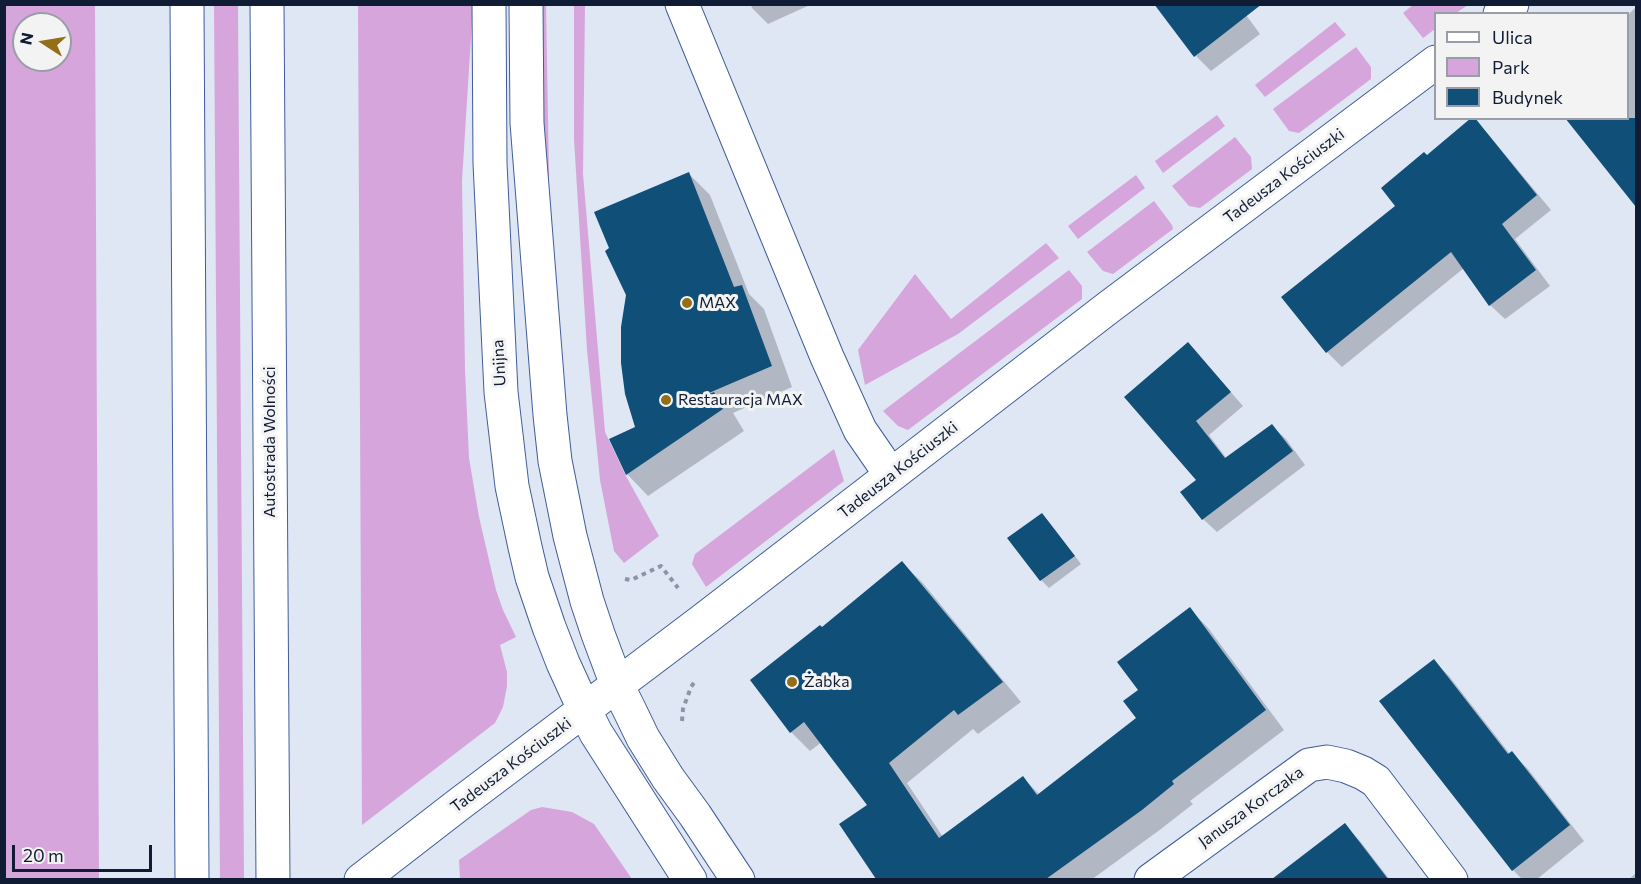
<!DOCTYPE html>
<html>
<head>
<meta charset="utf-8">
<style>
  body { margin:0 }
  #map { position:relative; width:1641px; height:884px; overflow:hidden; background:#dfe6f4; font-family:Commissioner,sans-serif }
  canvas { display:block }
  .frame { position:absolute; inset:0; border:6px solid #101c34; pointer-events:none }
  .legend { position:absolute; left:1434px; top:12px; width:195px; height:108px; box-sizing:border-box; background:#f3f3f3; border:2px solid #989da7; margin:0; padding:8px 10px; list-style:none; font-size:18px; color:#101c34 }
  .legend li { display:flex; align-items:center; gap:12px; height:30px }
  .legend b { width:30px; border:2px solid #989da7 }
  .north { position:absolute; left:12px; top:12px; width:60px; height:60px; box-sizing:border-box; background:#f3f3f3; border:2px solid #989da7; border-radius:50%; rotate:282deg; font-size:16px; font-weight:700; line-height:24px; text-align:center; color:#101c34 }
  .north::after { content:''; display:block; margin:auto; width:21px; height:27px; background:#946f18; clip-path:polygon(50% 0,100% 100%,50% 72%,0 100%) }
  .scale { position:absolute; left:12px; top:845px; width:140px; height:27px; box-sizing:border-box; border:3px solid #101c34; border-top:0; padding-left:8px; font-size:18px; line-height:21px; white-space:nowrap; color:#101c34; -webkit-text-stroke:4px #f3f3f3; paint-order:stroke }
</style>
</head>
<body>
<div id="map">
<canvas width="1641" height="884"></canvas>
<div class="frame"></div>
<ul class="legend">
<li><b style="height:8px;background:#fff"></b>Ulica</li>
<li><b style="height:16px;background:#d6a5db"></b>Park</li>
<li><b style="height:16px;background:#104f78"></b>Budynek</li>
</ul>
<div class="north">N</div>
<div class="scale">20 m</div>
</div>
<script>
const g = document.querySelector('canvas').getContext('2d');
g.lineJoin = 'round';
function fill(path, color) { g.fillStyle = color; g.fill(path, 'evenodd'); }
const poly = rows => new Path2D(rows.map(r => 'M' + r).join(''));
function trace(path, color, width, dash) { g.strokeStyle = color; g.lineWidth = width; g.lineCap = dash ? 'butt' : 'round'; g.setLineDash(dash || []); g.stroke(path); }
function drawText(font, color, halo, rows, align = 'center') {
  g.font = font + ' Commissioner,sans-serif'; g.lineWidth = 6; g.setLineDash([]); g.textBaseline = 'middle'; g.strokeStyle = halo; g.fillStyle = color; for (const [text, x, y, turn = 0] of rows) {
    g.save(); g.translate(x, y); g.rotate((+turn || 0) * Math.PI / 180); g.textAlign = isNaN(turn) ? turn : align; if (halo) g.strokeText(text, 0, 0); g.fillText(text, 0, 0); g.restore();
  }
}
const green = poly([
  [5,4,95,5,99,879,5,879],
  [24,24,60,24,60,60,24,60],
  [214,5,238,5,244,880,220,879],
  [358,5,473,5,462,181,465,370,469,458,479,517,496,590,503,610,516,637,500,645,507,672,507,686,503,707,495,723,362,825],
  [536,5,546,5,549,174,548,230],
  [574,5,585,5,583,174,605,432,626,476,659,536,624,563,614,551,600,480,587,350,574,139],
  [1413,5,1413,4,1468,5,1456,13,1436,14,1435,29,1423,38,1403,13],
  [1335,22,1346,35,1265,97,1255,85],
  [1356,47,1371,67,1371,79,1299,133,1289,131,1273,109],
  [1217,115,1225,126,1163,173,1155,161],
  [1235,137,1251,157,1252,169,1200,208,1189,206,1172,186],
  [1136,175,1145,188,1078,239,1068,226],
  [1154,201,1172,225,1173,229,1113,274,1103,271,1087,252],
  [1046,243,1059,258,958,334,865,385,858,350,915,274,951,319],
  [1069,270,1082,286,1082,299,908,430,898,426,883,411],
  [834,449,844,481,706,587,692,564,695,554],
  [542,807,572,812,594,824,632,879,460,879,459,860,531,810]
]);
const shadow = poly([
  [751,4,812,4,768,24,752,8],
  [1238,4,1260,34,1211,71,1196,56],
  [1636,7,1636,204,1633,200,1628,118,1628,15],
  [1473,119,1488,134,1551,210,1515,239,1550,286,1505,319,1490,305,1464,268,1342,367,1327,352,1397,206,1427,157],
  [688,173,710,195,749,294,764,309,792,387,733,413,744,431,648,496,627,474,611,439,637,428],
  [1201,358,1243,406,1209,435,1227,459,1272,426,1286,439,1305,465,1217,532,1203,519,1198,481,1127,397],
  [1042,515,1049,522,1081,564,1049,588,1041,580,1010,539],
  [902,563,922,582,1021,702,978,734,973,729,907,783,943,837,1023,778,1040,795,1138,718,1140,690,1190,609,1209,629,1284,730,1190,801,1193,804,1161,829,1091,880,878,880,841,824,869,805,822,742,810,751,791,732,822,629],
  [1434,661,1449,676,1510,754,1512,753,1528,769,1584,841,1536,880,1523,880,1513,870],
  [1344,825,1360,841,1390,880,1293,880],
  [1636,873,1636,880,1628,880]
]);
const building = poly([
  [1154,4,1262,4,1194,57],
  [1471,118,1475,118,1537,195,1502,224,1536,270,1489,306,1451,252,1326,353,1281,297,1395,206,1381,188,1424,152,1427,155],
  [1565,118,1636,118,1636,207],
  [689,172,734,287,742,285,772,366,683,404,684,405,714,392,723,409,626,475,609,439,635,427,625,394,621,363,621,327,626,295,605,251,609,248,594,212],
  [1188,342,1231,392,1196,421,1225,458,1272,424,1293,451,1202,520,1180,492,1196,480,1124,397],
  [1042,513,1075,556,1040,581,1007,538],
  [902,561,1003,682,958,715,954,710,889,763,939,838,1023,776,1037,795,1136,718,1123,701,1138,690,1117,662,1190,607,1266,710,1172,781,1174,784,1142,810,1046,879,876,879,839,824,867,805,804,722,790,733,750,680,820,625,822,627],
  [1434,659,1508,754,1512,751,1570,825,1512,871,1379,701],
  [1345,823,1388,879,1272,879]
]);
const path = poly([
  [625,579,631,580,661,566,678,588],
  [682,721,683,709,691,687,695,681]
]);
const minor = poly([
  [489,4,490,163,501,392,512,486,525,547,532,577,549,627,563,663,584,709,596,733,690,880],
  [526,4,527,123,550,415,555,461,570,536,587,601,598,634,617,685,630,711,643,738,668,778,695,815,738,880],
  [682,4,827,357,860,430,891,475],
  [1500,14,1512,4],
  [361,880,458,805,702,621,1109,307,1436,62],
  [1151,880,1309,765,1327,762,1346,766,1363,773,1376,781,1451,880]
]);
const highway = poly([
  [187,4,192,880],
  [267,4,273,880]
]);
const markers = [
  [687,303,6,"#946f18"],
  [666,400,6,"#946f18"],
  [792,682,6,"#946f18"]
];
const streetNames = [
  ["Tadeusza Kościuszki",1284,176,-37],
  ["Unijna",499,363,-93],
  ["Autostrada Wolności",270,442,-90],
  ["Tadeusza Kościuszki",898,470,-38],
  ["Tadeusza Kościuszki",511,765,-37],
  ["Janusza Korczaka",1251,807,-36]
];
const poiNames = [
  ["MAX",699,303],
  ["Restauracja MAX",678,400],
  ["Żabka",804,682]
];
fill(green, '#d6a5db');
fill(shadow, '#0003');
fill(building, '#104f78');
trace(minor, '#405d98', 35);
trace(highway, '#405d98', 35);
trace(path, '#8b95a7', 4, [4.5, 4.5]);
trace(minor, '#fff', 33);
trace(highway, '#fff', 33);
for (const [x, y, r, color] of markers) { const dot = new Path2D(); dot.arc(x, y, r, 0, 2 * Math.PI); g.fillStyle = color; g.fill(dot); trace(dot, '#f3f3f3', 2); }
drawText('16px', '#101c34', '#f3f3f3', streetNames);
drawText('16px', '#101c34', '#f3f3f3', poiNames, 'left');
</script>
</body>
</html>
